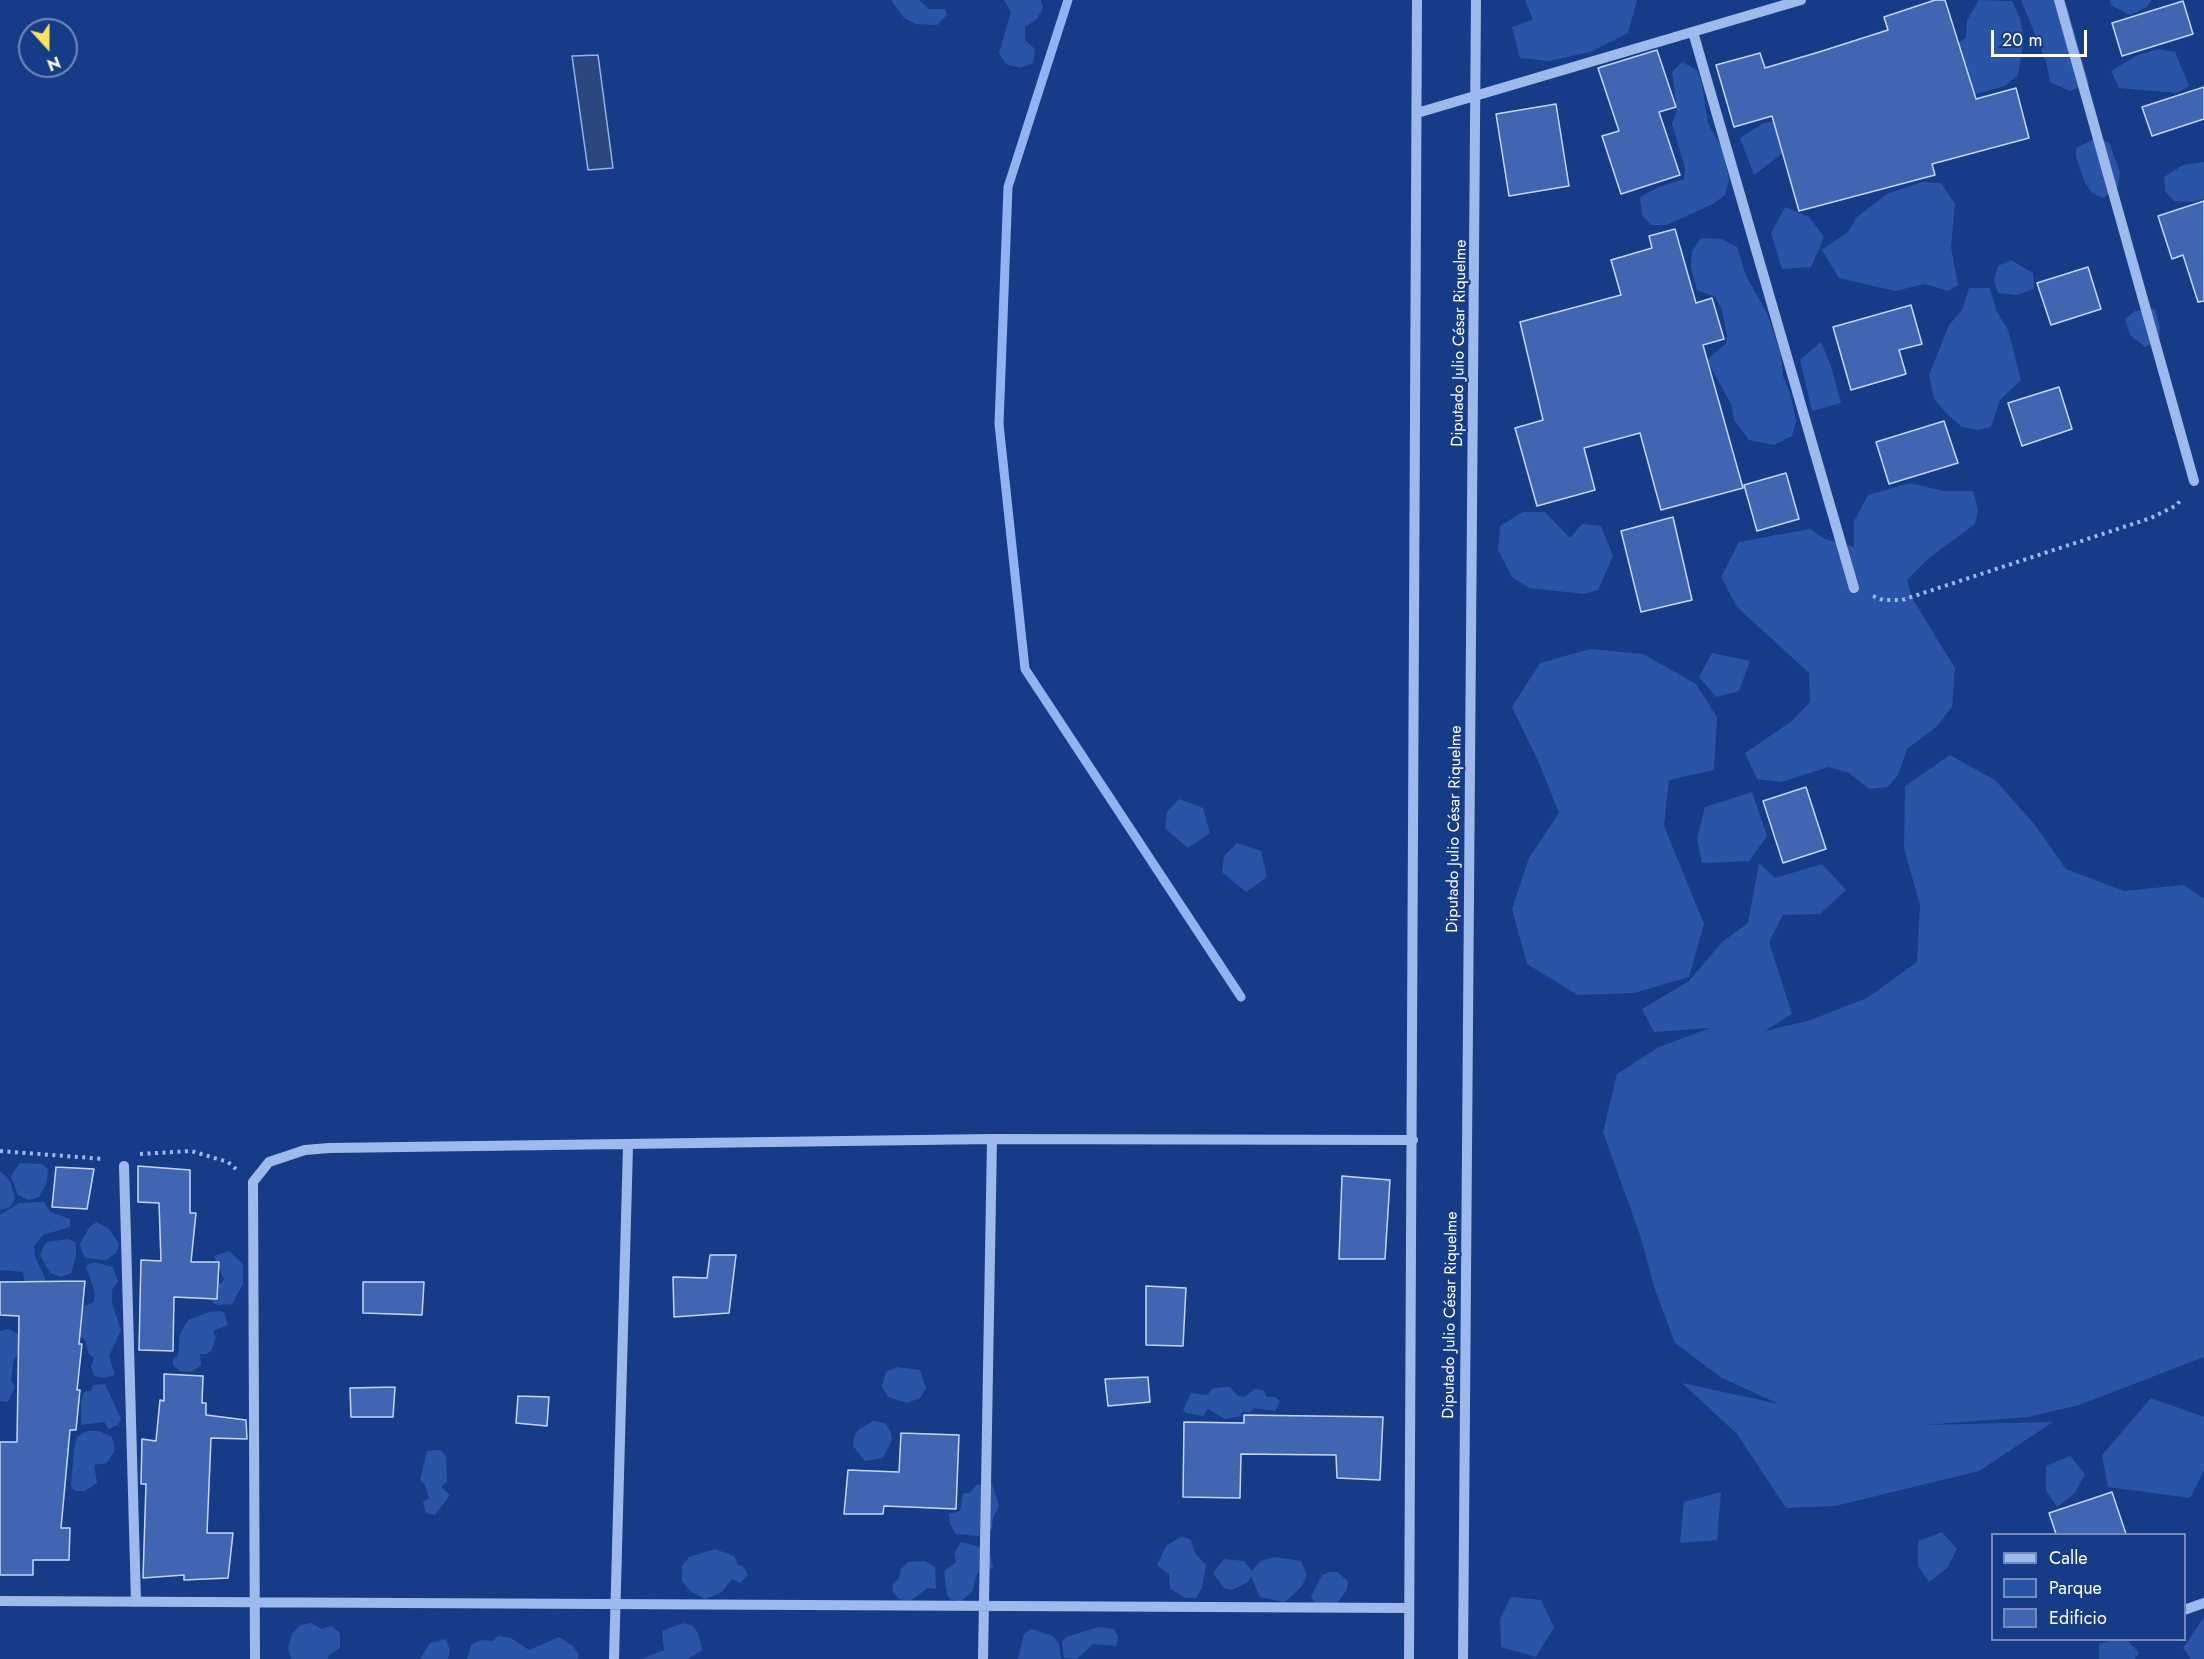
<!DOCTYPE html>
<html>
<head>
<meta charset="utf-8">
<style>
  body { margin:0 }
  #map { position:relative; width:2204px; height:1659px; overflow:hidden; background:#173c87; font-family:Jost,sans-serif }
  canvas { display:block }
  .legend { position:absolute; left:1991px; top:1533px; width:195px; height:108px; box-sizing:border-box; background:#173c87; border:2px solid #748ab7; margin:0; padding:8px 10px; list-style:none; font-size:18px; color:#fff }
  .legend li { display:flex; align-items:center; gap:12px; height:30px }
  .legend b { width:30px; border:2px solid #748ab7 }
  .north { position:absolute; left:18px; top:18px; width:60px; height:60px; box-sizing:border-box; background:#173c87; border:2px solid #748ab7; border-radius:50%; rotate:159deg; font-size:16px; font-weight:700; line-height:24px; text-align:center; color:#fff }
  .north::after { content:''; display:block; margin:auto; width:21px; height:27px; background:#ffe15b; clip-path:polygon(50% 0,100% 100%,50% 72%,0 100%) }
  .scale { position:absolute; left:1991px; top:30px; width:96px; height:27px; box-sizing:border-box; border:3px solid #fff; border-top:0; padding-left:8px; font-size:18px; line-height:21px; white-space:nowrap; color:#fff; -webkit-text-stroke:4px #173c87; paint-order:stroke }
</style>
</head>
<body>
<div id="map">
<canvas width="2204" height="1659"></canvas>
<ul class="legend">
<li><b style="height:8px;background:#9ebaed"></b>Calle</li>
<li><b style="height:16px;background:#2a54a6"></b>Parque</li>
<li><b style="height:16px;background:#4066b1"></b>Edificio</li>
</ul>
<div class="north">N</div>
<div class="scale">20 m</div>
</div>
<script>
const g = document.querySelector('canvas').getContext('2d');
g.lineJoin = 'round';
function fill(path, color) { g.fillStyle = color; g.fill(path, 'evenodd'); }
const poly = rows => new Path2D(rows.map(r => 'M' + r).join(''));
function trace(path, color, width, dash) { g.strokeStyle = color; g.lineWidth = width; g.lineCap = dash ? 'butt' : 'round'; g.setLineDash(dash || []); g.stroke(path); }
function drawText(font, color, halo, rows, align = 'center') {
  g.font = font + ' Jost,sans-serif'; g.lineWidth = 4.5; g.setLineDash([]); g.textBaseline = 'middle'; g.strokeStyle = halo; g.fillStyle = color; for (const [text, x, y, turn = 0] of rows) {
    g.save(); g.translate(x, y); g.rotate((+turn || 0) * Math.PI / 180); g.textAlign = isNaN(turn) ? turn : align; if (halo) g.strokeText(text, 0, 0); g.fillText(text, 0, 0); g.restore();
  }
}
const green = poly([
  [891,0,919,0,929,9,945,9,947,15,937,25,916,24,904,18],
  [1004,0,1041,0,1043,8,1037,19,1025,27,1025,40,1035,49,1033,63,1020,68,1006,64,999,53,1011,12],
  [1525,0,1637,0,1628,33,1590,52,1549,61,1520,58,1512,27,1533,20],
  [1979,0,2012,1,2020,18,2024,39,2018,75,2005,86,1956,99,1954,45,1966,38,1967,20],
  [2021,0,2065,0,2089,84,2070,91,2050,82,2046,61],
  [2110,0,2151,0,2147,7,2130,15,2111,5],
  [2158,49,2175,52,2189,86,2177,93,2119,88,2111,71,2138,55],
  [1682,62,1697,70,1702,84,1708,124,1723,149,1729,180,1725,195,1713,204,1666,225,1651,225,1642,215,1640,197,1659,187,1684,179,1685,168,1672,124,1677,111,1672,72],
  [1789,117,1799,141,1754,175,1740,138,1762,124],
  [2098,137,2109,143,2120,172,2118,187,2103,198,2092,193,2085,183,2076,157,2076,148],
  [2204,162,2204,199,2193,202,2174,201,2165,191,2164,177,2183,165],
  [1922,182,1941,183,1955,204,1951,247,1958,285,1948,291,1925,284,1895,291,1839,278,1822,250,1848,232,1857,217,1887,194],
  [1785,207,1809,217,1824,237,1811,267,1782,269,1771,233],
  [1701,238,1721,239,1737,247,1746,276,1767,313,1781,354,1783,376,1790,393,1796,421,1792,436,1774,445,1749,440,1734,420,1731,404,1707,360,1726,343,1727,336,1722,310,1715,297,1697,290,1691,267,1692,251],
  [2011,260,2033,273,2034,289,2017,295,1998,293,1994,280,1998,266],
  [1969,288,1990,288,1996,310,2008,330,2021,380,2000,400,1991,427,1978,430,1962,427,1947,414,1934,399,1929,375,1949,325,1962,310],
  [2155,309,2160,327,2159,340,2145,347,2130,335,2125,319,2135,311],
  [1821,342,1831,366,1841,403,1812,411,1800,360],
  [1910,483,1943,491,1973,491,1978,510,1975,524,1929,558,1907,580,1912,598,1955,668,1952,707,1936,727,1907,749,1898,775,1888,787,1869,789,1849,773,1829,767,1781,782,1757,779,1745,753,1792,721,1810,702,1809,673,1737,607,1721,577,1739,542,1810,529,1825,539,1854,547,1854,521,1868,495],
  [1523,512,1545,512,1570,538,1582,524,1601,526,1613,556,1598,590,1584,594,1529,588,1512,577,1498,550,1500,526],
  [1590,649,1643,654,1696,684,1717,717,1714,770,1669,780,1664,826,1704,924,1689,977,1634,993,1578,995,1527,964,1512,909,1529,858,1559,813,1539,763,1512,707,1540,663],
  [1712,653,1750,661,1739,691,1716,697,1699,677],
  [1950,755,1995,780,2035,825,2066,869,2124,891,2184,885,2204,899,2204,1357,2079,1405,2028,1417,1925,1425,2053,1422,1979,1471,1835,1506,1786,1508,1737,1434,1682,1383,1779,1404,1722,1378,1675,1343,1655,1290,1640,1235,1603,1132,1617,1074,1659,1047,1710,1028,1654,1032,1642,1009,1689,981,1722,942,1748,923,1759,863,1775,878,1822,864,1846,890,1820,914,1783,915,1769,942,1792,1014,1765,1031,1811,1020,1867,998,1917,962,1920,905,1904,848,1905,786],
  [1752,792,1767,836,1749,861,1702,863,1697,838,1705,807],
  [1179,799,1203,808,1210,833,1188,848,1165,828,1167,812],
  [1237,843,1261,851,1267,877,1246,892,1222,872,1224,856],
  [20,1163,42,1164,48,1169,47,1182,39,1197,29,1200,18,1195,11,1176],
  [0,1171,10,1181,15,1198,10,1207,0,1210],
  [44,1202,50,1212,70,1219,70,1227,43,1235,34,1246,35,1257,45,1278,44,1286,25,1285,23,1272,0,1270,0,1215,19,1203],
  [97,1222,109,1229,119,1244,116,1253,106,1260,85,1258,81,1249,80,1244,90,1226],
  [68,1239,76,1243,76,1257,71,1273,61,1277,50,1273,40,1255,44,1246,47,1242],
  [229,1251,243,1264,243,1284,232,1304,218,1305,213,1303,210,1292,224,1280,214,1256],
  [94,1262,113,1267,118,1282,112,1290,112,1303,121,1330,109,1356,115,1375,104,1378,94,1376,91,1367,94,1358,88,1353,86,1341,77,1333,79,1309,94,1302,95,1293,86,1266],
  [220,1311,224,1313,228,1325,213,1331,216,1337,212,1350,207,1354,200,1354,201,1365,192,1372,180,1371,173,1365,173,1359,178,1355,180,1334,188,1320,209,1312],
  [9,1329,29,1340,14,1359,11,1380,15,1387,8,1402,0,1401,0,1331],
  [896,1367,920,1370,926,1388,920,1398,907,1403,888,1397,882,1386,886,1372],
  [105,1384,121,1419,118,1425,109,1429,104,1422,81,1425,81,1401,84,1392,91,1391,93,1385],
  [1223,1387,1230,1387,1238,1396,1244,1397,1255,1389,1263,1390,1267,1397,1275,1397,1280,1401,1275,1411,1254,1408,1250,1412,1242,1412,1241,1416,1225,1419,1208,1409,1203,1416,1186,1413,1183,1410,1191,1393,1207,1395,1212,1389],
  [2151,1398,2204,1417,2204,1470,2190,1498,2108,1487,2102,1455],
  [873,1421,885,1423,891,1432,892,1440,883,1458,865,1461,853,1446,854,1437,858,1430],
  [87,1431,99,1431,112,1437,115,1450,107,1463,94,1465,97,1483,85,1491,75,1491,71,1485,74,1450,77,1437],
  [440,1450,446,1456,447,1482,441,1487,450,1495,435,1515,426,1513,423,1502,429,1498,425,1485,420,1480,427,1451],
  [2070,1456,2085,1474,2075,1493,2057,1507,2046,1490,2046,1466],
  [992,1484,999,1506,993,1518,992,1529,978,1536,956,1534,950,1524,949,1514,960,1511,963,1493,970,1493,976,1485],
  [1721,1492,1717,1540,1680,1543,1684,1502],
  [1942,1532,1957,1549,1947,1568,1929,1582,1918,1566,1918,1541],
  [1182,1536,1191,1540,1195,1553,1206,1565,1202,1588,1196,1598,1186,1598,1170,1589,1169,1574,1157,1565,1166,1546],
  [961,1542,989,1549,993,1568,977,1573,972,1592,960,1602,950,1599,947,1594,944,1571,956,1562,954,1554],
  [715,1549,734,1556,738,1565,743,1566,748,1575,740,1583,732,1579,722,1592,705,1599,690,1591,682,1581,682,1566,689,1557],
  [1275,1557,1301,1561,1307,1575,1302,1586,1285,1602,1260,1597,1251,1576,1248,1582,1232,1590,1224,1588,1213,1573,1224,1559,1244,1561,1252,1571,1260,1561],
  [925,1561,935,1567,936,1589,928,1588,910,1601,899,1599,893,1592,892,1585,899,1578,901,1569,908,1562],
  [1330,1572,1337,1572,1348,1581,1347,1590,1330,1612,1321,1613,1311,1597,1322,1575],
  [1511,1597,1541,1600,1554,1627,1536,1657,1501,1647,1500,1619],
  [2204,1617,2204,1659,2191,1659,2183,1648],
  [311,1623,322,1629,330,1626,338,1631,340,1634,340,1648,329,1655,328,1659,291,1659,288,1648,292,1634,300,1625],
  [683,1623,693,1626,698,1633,702,1650,688,1659,642,1659,664,1650,662,1631],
  [1098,1627,1114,1629,1118,1637,1116,1646,1093,1644,1077,1659,1064,1658,1062,1642,1066,1637],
  [1031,1629,1053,1636,1059,1644,1061,1659,1018,1659,1024,1634],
  [498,1636,511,1638,529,1650,559,1637,574,1647,579,1655,578,1659,467,1659,471,1645,481,1640,493,1641],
  [446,1639,450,1650,448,1659,420,1659,430,1643],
  [2112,1640,2127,1640,2139,1653,2135,1659,2099,1659,2099,1644]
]);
const water = poly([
  [598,55,613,168,588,170,572,56,598,55]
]);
const stream = poly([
  [1068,0,1008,187,999,424,1025,669,1241,997]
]);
const building = poly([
  [1935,0,1945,0,1976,99,2016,88,2029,138,1932,164,1935,175,1799,211,1772,116,1734,127,1716,65,1760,53,1765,68,1819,52,1888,30,1884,17,1935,0],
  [2183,1,2193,34,2122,56,2112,23,2183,1],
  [1657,50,1676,107,1659,112,1680,175,1621,194,1602,136,1619,131,1598,68,1657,50],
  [2204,87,2204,119,2152,136,2142,107,2204,87],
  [1556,104,1569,186,1509,196,1496,114,1556,104],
  [2204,201,2204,301,2198,302,2183,255,2172,259,2158,216,2204,201],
  [1675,229,1696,303,1712,298,1724,339,1703,345,1743,488,1661,510,1640,433,1584,448,1595,490,1537,506,1515,428,1543,420,1520,322,1621,295,1611,260,1652,248,1649,236,1675,229],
  [2088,267,2101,309,2051,325,2037,283,2088,267],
  [1911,305,1922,344,1899,350,1906,374,1851,390,1833,327,1911,305],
  [2059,387,2072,429,2022,446,2008,403,2059,387],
  [1944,421,1958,463,1889,484,1876,442,1944,421],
  [1786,473,1799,519,1757,531,1744,485,1786,473],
  [1673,517,1692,600,1641,612,1621,531,1673,517],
  [1806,787,1826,849,1783,863,1763,801,1806,787],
  [138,1166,190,1170,190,1213,196,1213,191,1262,219,1262,217,1299,174,1297,173,1351,139,1350,141,1260,161,1261,159,1203,138,1202,138,1166],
  [56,1167,94,1169,87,1209,52,1207,56,1167],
  [1342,1176,1390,1180,1385,1259,1339,1259,1342,1176],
  [710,1255,736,1255,729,1313,674,1317,673,1277,707,1278,710,1255],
  [85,1281,79,1344,82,1344,77,1390,80,1390,76,1430,70,1430,61,1528,70,1528,69,1560,33,1560,33,1575,0,1575,0,1442,17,1442,19,1316,0,1315,0,1282,85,1281],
  [363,1282,424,1282,422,1315,363,1313,363,1282],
  [1146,1286,1186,1288,1183,1346,1146,1345,1146,1286],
  [164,1374,203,1376,202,1403,206,1403,206,1415,246,1420,247,1439,211,1438,207,1533,233,1533,228,1578,184,1580,184,1575,143,1578,146,1484,141,1484,142,1439,156,1441,160,1400,164,1401,164,1374],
  [1148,1377,1150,1402,1108,1406,1105,1379,1148,1377],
  [395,1387,393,1417,351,1417,350,1388,395,1387],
  [518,1396,549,1397,547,1426,516,1423,518,1396],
  [1244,1415,1383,1417,1380,1480,1337,1478,1336,1455,1241,1454,1240,1498,1183,1497,1184,1422,1244,1423,1244,1415],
  [901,1433,959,1435,956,1509,884,1506,883,1514,844,1514,848,1470,899,1472,901,1433],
  [2112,1492,2126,1534,2056,1534,2049,1513,2112,1492]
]);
const path = poly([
  [1873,596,1883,600,1902,600,2151,518,2177,505,2181,499],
  [0,1151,104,1159],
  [140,1154,191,1151,228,1162,236,1169]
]);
const minor = poly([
  [2059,0,2194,481],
  [1693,32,1854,588],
  [1417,113,1801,0],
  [124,1166,136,1602],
  [0,1601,1409,1608],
  [2184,1610,2204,1603],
  [255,1659,253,1182,269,1162,305,1150,329,1148,992,1139,1413,1140],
  [614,1659,628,1146],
  [983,1659,992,1139],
  [1409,1659,1417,0],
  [1463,1659,1476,0]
]);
const streetNames = [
  ["Diputado Julio César Riquelme",1460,343,-89],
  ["Diputado Julio César Riquelme",1455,829,-89],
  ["Diputado Julio César Riquelme",1451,1315,-89]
];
fill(green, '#2a54a6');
fill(water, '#2b477e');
trace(water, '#91b3f0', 1.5);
trace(stream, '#91b3f0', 9);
fill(building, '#4066b1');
trace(building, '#c4d7fa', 1.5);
trace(path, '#9ebaed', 4, [3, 4.5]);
trace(minor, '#9ebaed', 10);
drawText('16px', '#fff', '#173c87', streetNames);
</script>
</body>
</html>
